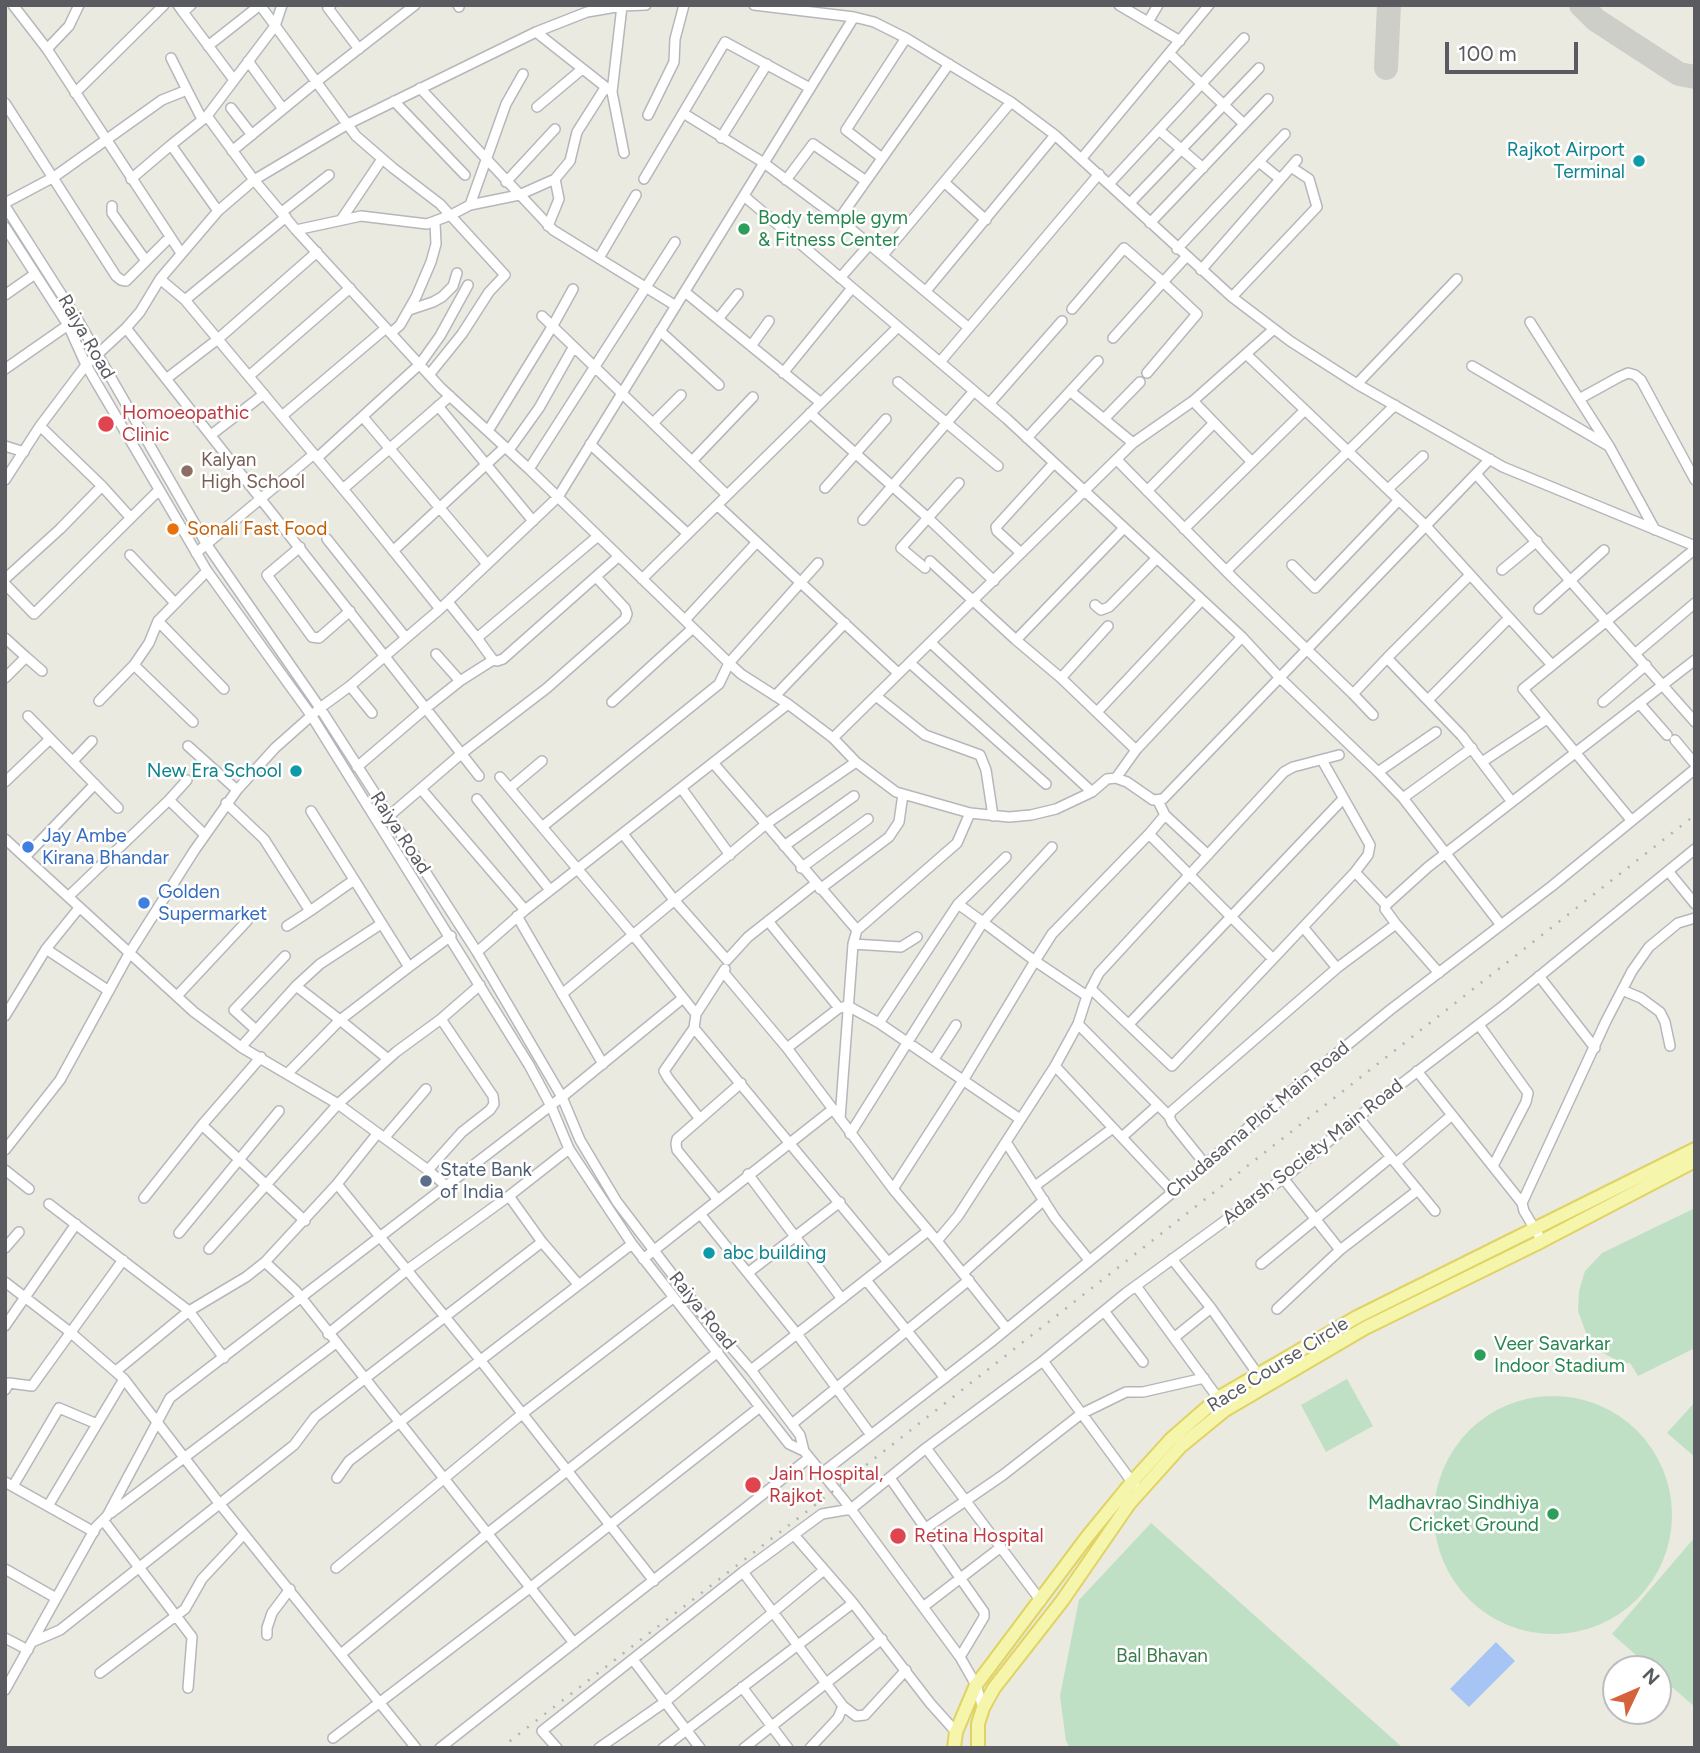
<!DOCTYPE html>
<html>
<head>
<meta charset="utf-8">
<style>
  body { margin:0 }
  #map { position:relative; width:1700px; height:1753px; overflow:hidden; background:#eaeae0; font-family:Figtree,sans-serif }
  canvas { display:block }
  .frame { position:absolute; inset:0; border:7px solid #595b60; pointer-events:none }
  .north { position:absolute; left:1602px; top:1655px; width:70px; height:70px; box-sizing:border-box; background:#fff; border:2px solid #bdbdbf; border-radius:50%; rotate:46deg; font-size:19px; font-weight:700; line-height:28px; text-align:center; color:#595b60 }
  .north::after { content:''; display:block; margin:auto; width:24px; height:32px; background:#d5623c; clip-path:polygon(50% 0,100% 100%,50% 72%,0 100%) }
  .scale { position:absolute; left:1445px; top:42px; width:133px; height:32px; box-sizing:border-box; border:4px solid #595b60; border-top:0; padding-left:9px; font-size:21px; line-height:24px; white-space:nowrap; color:#595b60; -webkit-text-stroke:5px #fff; paint-order:stroke }
</style>
</head>
<body>
<div id="map">
<canvas width="1700" height="1753"></canvas>
<div class="frame"></div>
<div class="north">N</div>
<div class="scale">100 m</div>
</div>
<script>
const g = document.querySelector('canvas').getContext('2d');
g.lineJoin = 'round';
function fill(path, color) { g.fillStyle = color; g.fill(path, 'evenodd'); }
const poly = rows => new Path2D(rows.map(r => 'M' + r).join(''));
function trace(path, color, width, dash) { g.strokeStyle = color; g.lineWidth = width; g.lineCap = dash ? 'butt' : 'round'; g.setLineDash(dash || []); g.stroke(path); }
function drawText(font, color, halo, rows, align = 'center') {
  g.font = font + ' Figtree,sans-serif'; g.lineWidth = 5; g.setLineDash([]); g.textBaseline = 'middle'; g.strokeStyle = halo; g.fillStyle = color; for (const [text, x, y, turn = 0] of rows) {
    g.save(); g.translate(x, y); g.rotate((+turn || 0) * Math.PI / 180); g.textAlign = isNaN(turn) ? turn : align; if (halo) g.strokeText(text, 0, 0); g.fillText(text, 0, 0); g.restore();
  }
}
const green = poly([
  [1695,1208,1695,1348,1638,1376,1630,1363,1622,1363,1601,1352,1586,1333,1578,1311,1579,1291,1585,1271,1602,1253],
  [1347,1379,1373,1426,1326,1452,1301,1405],
  '1434 1515a119 119 0 1 1 238 0a119 119 0 1 1-238 0Z',
  [1695,1402,1695,1457,1667,1433],
  [1151,1523,1403,1748,1070,1748,1066,1741,1060,1696,1079,1600],
  [1695,1537,1695,1707,1658,1675,1658,1669,1652,1669,1612,1634]
]);
const water = poly([
  [1496,1642,1515,1661,1469,1707,1450,1689]
]);
const taxiway = poly([
  [1581,5,1596,20,1679,74,1695,77],
  [1386,68,1389,5]
]);
const minor = poly([
  [13,5,47,49,181,253],
  [178,5,183,12,191,5],
  [260,5,356,136,393,168,440,204,505,275,489,292,462,334,429,375],
  [282,5,275,26,207,116,254,180,296,230,441,388,529,469,729,663,741,674,788,704,833,738,856,762,896,792,970,813,1009,817,1031,815,1056,809,1092,792,1107,779,1116,778,1127,782,1153,800,1163,799,1490,459],
  [331,5,328,8,359,49],
  [458,5,459,7],
  [754,5,854,17,874,22,906,38,1011,102,1055,135,1232,297,1290,341,1357,384,1503,467,1695,546],
  [1119,5,1180,41],
  [183,12,234,80],
  [1148,22,1158,5],
  [536,32,612,92,624,153],
  [208,46,260,5],
  [47,49,69,26,79,5],
  [1169,53,1244,124],
  [171,58,187,90],
  [248,61,283,109],
  [523,74,506,104,470,205,519,195,555,179,570,161,577,132,605,88],
  [420,88,553,230,676,306],
  [612,92,622,6],
  [75,93,164,5],
  [394,101,465,175],
  [5,103,116,276,121,280,126,281,170,237],
  [537,107,581,70],
  [231,108,252,135],
  [683,113,764,163,839,219,949,64],
  [648,115,674,62,675,39,684,5],
  [206,117,171,145,218,211],
  [1159,130,1203,168],
  [721,138,767,64],
  [232,151,316,82,415,5],
  [882,158,846,130,906,38],
  [1082,158,1209,5],
  [1259,162,1280,179],
  [131,179,171,145],
  [644,179,725,42,810,88],
  [786,180,813,144,866,181],
  [506,182,555,129],
  [944,182,986,220],
  [1109,184,1244,38],
  [744,196,1007,419,1242,637,1281,679,1378,772,1436,732],
  [5,203,54,177,162,100,187,90,202,119],
  [1130,203,1259,68],
  [5,206,79,322,207,545,320,708,477,952,562,1097,580,1140,617,1202,704,1316,751,1370,800,1435,804,1451],
  [112,206,112,213,146,261],
  [282,212,329,175],
  [839,219,969,328],
  [341,220,382,159],
  [1150,223,1268,99],
  [548,226,559,199,555,179],
  [5,227,68,325,86,365,207,571,311,715,529,1065,551,1106,569,1149,632,1244,789,1444,804,1451,844,1500,960,1657,976,1685,983,1708],
  [296,230,361,216,427,224,451,215,470,205],
  [1177,249,1285,134],
  [883,255,1011,102],
  [599,258,636,195],
  [1201,270,1297,160],
  [840,278,870,244],
  [160,279,185,300,286,217],
  [926,291,1055,135],
  [685,292,821,403],
  [5,295,35,274],
  [1232,297,1317,207,1309,179,1291,167],
  [185,300,358,507,440,609],
  [1072,309,1124,248,1163,282,1113,338],
  [409,310,433,302,442,297,453,286,457,273],
  [542,316,727,495],
  [718,319,738,294],
  [1530,322,1609,446,1655,530],
  [126,328,479,776],
  [660,331,719,385],
  [391,333,400,325,416,297,431,262,436,244,435,223],
  [751,346,769,321],
  [940,362,1099,174],
  [1472,366,1607,445],
  [5,369,68,325],
  [783,373,852,288],
  [1147,373,1197,314,1163,282,1186,257],
  [249,376,350,288],
  [166,379,218,339,317,252],
  [898,382,998,466],
  [1357,384,1457,279],
  [1071,392,1133,443],
  [1579,399,1619,377,1628,373,1635,375,1641,380,1695,480],
  [1193,401,1252,462],
  [989,404,1062,321],
  [438,406,533,521],
  [1305,410,1426,526,1552,665],
  [810,413,927,517,994,581],
  [282,416,386,328],
  [363,417,487,564],
  [1104,419,1140,382],
  [653,423,681,395],
  [40,426,102,486],
  [488,431,552,327,573,289],
  [211,435,264,394],
  [1027,438,1098,361],
  [590,444,688,534],
  [5,446,24,452],
  [509,450,539,408,573,348],
  [317,458,420,364,440,336,468,285],
  [1117,460,1233,578,1353,694,1387,658],
  [692,461,753,397],
  [529,469,675,242],
  [1476,474,1695,722],
  [5,480,40,426,86,365,126,328,140,312,160,279,218,211,254,180,348,124,536,32,587,12,622,6,646,5],
  [825,488,886,419],
  [343,489,450,396],
  [1388,489,1423,456],
  [1147,491,1214,423],
  [717,505,898,673],
  [863,520,974,391],
  [1184,529,1305,410,1246,354],
  [327,539,406,638],
  [300,547,267,575,312,637,319,638,350,611],
  [393,551,505,447],
  [196,553,314,454],
  [1021,553,997,531,996,527,1054,463],
  [130,555,175,603],
  [930,561,1016,640,1061,678,1136,750,1116,778],
  [1292,565,1315,588,1399,500],
  [925,568,901,548,959,483],
  [1502,570,1537,541],
  [1226,571,1395,405],
  [1470,575,1387,658,1462,736,1512,802],
  [5,579,60,529,102,486,130,517],
  [642,579,898,327],
  [5,584,34,614,159,490],
  [448,602,477,638,598,536],
  [1095,605,1101,610,1109,607,1157,558],
  [1539,609,1604,550],
  [685,620,757,542],
  [158,621,224,689],
  [5,638,26,657,5,678],
  [477,638,493,660,497,661,503,659,618,557],
  [1016,640,1124,528],
  [931,643,1092,792],
  [1636,653,1695,603],
  [436,654,460,681],
  [26,657,42,671],
  [910,663,1046,784],
  [1061,678,1108,626],
  [350,686,372,713],
  [1353,694,1373,715],
  [775,696,845,623],
  [876,696,925,735,980,755,986,770,993,816],
  [1428,700,1509,618],
  [99,701,134,665],
  [612,702,693,628],
  [1603,702,1646,665],
  [1639,703,1667,735],
  [1097,712,1202,600],
  [28,716,118,808],
  [193,722,134,665,149,643,158,621,207,571],
  [833,738,1133,443,1193,401,1274,329],
  [1675,740,1695,764],
  [188,746,237,790],
  [1136,750,1242,637],
  [1322,760,1370,845,1368,855,1355,872],
  [73,761,92,741],
  [856,762,766,824,857,930],
  [1482,762,1547,719],
  [357,767,426,708,460,681,493,660],
  [1378,772,1403,798,1501,925],
  [500,777,634,936,696,1014],
  [5,782,50,739],
  [510,788,542,761],
  [421,789,525,910],
  [682,789,730,855],
  [1403,798,1472,748],
  [477,799,550,890],
  [169,800,187,780],
  [1158,801,1165,815,1149,834,1273,959,1355,872,1386,905],
  [226,803,264,839,310,911,354,880],
  [311,811,409,967,451,936],
  [1165,815,1208,855],
  [389,816,461,754,547,688,625,619,627,614,625,608,596,577],
  [1631,820,1523,689,1695,549],
  [542,827,719,684,729,663,818,563],
  [623,834,675,901,727,960,748,937,815,884],
  [5,839,194,1012,241,1047,338,1104,428,1170,446,1186],
  [784,846,854,796],
  [25,857,95,784],
  [801,868,868,819],
  [1668,871,1695,904],
  [820,889,889,837,899,822,903,794],
  [69,896,169,800,205,835],
  [958,904,983,922,1052,847],
  [79,908,46,949,109,991],
  [517,916,603,1064],
  [768,921,839,1008],
  [287,926,310,911],
  [1303,927,1337,968],
  [853,944,901,947,917,937],
  [477,952,525,910,788,704],
  [724,973,787,1048,893,1189,937,1241,958,1216,1055,1066],
  [1439,973,1396,924,1385,909,1386,905,1428,867,1695,660],
  [1539,976,1595,1048],
  [296,986,340,1020,409,967],
  [1091,989,1172,1066,1273,959],
  [1622,990,1641,998,1660,1012,1665,1022,1670,1046],
  [562,994,766,824,714,764],
  [177,996,247,921],
  [1087,996,1099,973,1284,772,1293,767,1339,755],
  [5,1016,46,949],
  [879,1023,958,904,1006,857],
  [1129,1024,1343,799],
  [1479,1025,1528,1093,1526,1102,1493,1166],
  [694,1028,888,1262],
  [256,1030,234,1010,285,956],
  [241,1047,296,986,320,964,381,924],
  [787,1048,839,1008,848,1006,879,1023,1020,1119],
  [934,1059,956,1025],
  [1417,1071,1522,1203],
  [288,1073,340,1020,388,1059],
  [1169,1116,1078,1024,1055,1066,1173,1192],
  [1358,1117,1435,1211],
  [700,1119,668,1078,664,1071,694,1028,696,1014,725,969],
  [840,1119,853,944,857,930,957,843,970,813],
  [202,1125,305,1221],
  [377,1134,337,1184,265,1262,296,1291,574,1643],
  [850,1134,983,922,1035,961,1052,934,1149,834],
  [385,1137,426,1089],
  [1122,1137,1158,1105],
  [1006,1142,1055,1218,1089,1260],
  [5,1150,60,1080,130,952,194,851,237,790,275,748,320,708,350,686,440,609,558,497,854,17],
  [1396,1163,1452,1115],
  [1205,1164,1172,1123,1169,1116,1172,1111,1337,968,1396,924],
  [5,1170,29,1189],
  [428,1170,462,1132,490,1110,494,1104,493,1096,441,1019],
  [748,1174,842,1299],
  [337,1184,481,1361,654,1581],
  [1035,1186,1113,1128],
  [893,1189,964,1079,1035,961,1087,996,1078,1024],
  [509,1196,542,1242,578,1284],
  [144,1198,202,1125,261,1057],
  [718,1200,677,1150,676,1144,677,1139,741,1083],
  [49,1204,189,1311,224,1358],
  [701,1215,797,1334,871,1435],
  [179,1233,279,1111],
  [937,1241,1007,1329],
  [1542,1241,1524,1211,1522,1203,1606,1021,1632,971,1649,947,1678,923,1695,918],
  [5,1248,19,1232],
  [209,1249,338,1104,396,1052,441,1019,480,985],
  [1340,1250,1418,1190],
  [643,1259,833,1109],
  [1172,1259,1211,1308,1257,1373],
  [1261,1264,1391,1157],
  [749,1272,840,1202],
  [963,1273,1044,1200],
  [866,1280,945,1378],
  [5,1282,70,1332,124,1379,219,1503,416,1748],
  [1136,1286,1218,1398],
  [1277,1309,1340,1250,1283,1178],
  [1104,1311,1143,1362],
  [5,1326,76,1224],
  [328,1334,407,1270,509,1196,569,1149],
  [1175,1337,1211,1308],
  [1043,1361,1135,1486],
  [751,1370,928,1231],
  [116,1371,189,1311,246,1277,265,1262],
  [5,1390,9,1383,32,1386,123,1260],
  [792,1424,969,1280],
  [926,1448,1041,1601],
  [822,1473,991,1342,1173,1192,1285,1096,1390,1010,1552,886,1695,769],
  [337,1478,349,1461,632,1244],
  [890,1478,984,1612,984,1617,960,1657],
  [5,1482,94,1532],
  [13,1486,59,1408,97,1424],
  [48,1506,124,1379],
  [111,1513,336,1343],
  [103,1520,192,1637,188,1688],
  [926,1528,1003,1475,1081,1414,1126,1392,1143,1392,1204,1378],
  [794,1535,853,1603,930,1703,956,1732],
  [336,1568,522,1414,673,1298],
  [5,1569,56,1598],
  [743,1572,843,1706,856,1716,865,1715,906,1670],
  [923,1607,1001,1547],
  [267,1635,267,1628,272,1613,290,1589],
  [5,1638,28,1650],
  [32,1642,60,1630,294,1445,315,1417,542,1242],
  [341,1654,488,1533,718,1352],
  [634,1661,700,1748],
  [100,1673,185,1609,202,1579,244,1534],
  [742,1687,788,1748],
  [5,1690,96,1527,107,1516,170,1398,562,1097,683,998],
  [333,1738,531,1587,760,1407],
  [440,1748,809,1458],
  [557,1748,542,1731,743,1572,822,1514,851,1509,926,1448,1043,1361,1126,1293,1289,1174,1358,1117,1503,1006,1695,849],
  [599,1748,665,1702,824,1570],
  [663,1748,853,1603],
  [744,1748,882,1639],
  [810,1748,838,1718,843,1706]
]);
const major = poly([
  [978,1746,978,1724,983,1708,994,1688,1062,1601,1129,1504,1181,1446,1225,1410,1365,1328,1542,1241,1695,1161],
  [954,1748,956,1732,976,1685,1087,1537,1132,1482,1171,1439,1218,1398,1357,1317,1695,1149]
]);
const rail = poly([
  [501,1748,828,1495,1695,815]
]);
const markers = [
  [1639,161,7,"#0f9aa8"],
  [744,229,7,"#2e9e5b"],
  [106,424,9,"#e0444e"],
  [187,471,7,"#8d6e63"],
  [173,529,7,"#e8710a"],
  [296,771,7,"#0f9aa8"],
  [28,847,7,"#3f7fe0"],
  [144,903,7,"#3f7fe0"],
  [426,1181,7,"#5c6f8a"],
  [709,1253,7,"#0f9aa8"],
  [1480,1355,7,"#2e9e5b"],
  [753,1485,9,"#e0444e"],
  [1553,1514,7,"#2e9e5b"],
  [898,1536,9,"#e0444e"]
];
const cultureNames = [
  ["Rajkot Airport",1625,150],
  ["Terminal",1625,172],
  ["New Era School",282,771],
  ["abc building",723,1253,"left"]
];
const leisureNames = [
  ["Body temple gym",758,218],
  ["& Fitness Center",758,240],
  ["Veer Savarkar",1494,1344],
  ["Indoor Stadium",1494,1366],
  ["Madhavrao Sindhiya",1539,1503,"right"],
  ["Cricket Ground",1539,1525,"right"]
];
const streetNames = [
  ["Raiya Road",86,337,60],
  ["Raiya Road",400,833,57],
  ["Chudasama Plot Main Road",1258,1120,-40],
  ["Adarsh Society Main Road",1313,1152,-38],
  ["Raiya Road",702,1311,51],
  ["Race Course Circle",1278,1365,-32]
];
const healthNames = [
  ["Homoeopathic",122,413],
  ["Clinic",122,435],
  ["Jain Hospital,",769,1474],
  ["Rajkot",769,1496],
  ["Retina Hospital",914,1536]
];
const educationNames = [
  ["Kalyan",201,460],
  ["High School",201,482]
];
const foodNames = [
  ["Sonali Fast Food",187,529]
];
const shopNames = [
  ["Jay Ambe",42,836],
  ["Kirana Bhandar",42,858],
  ["Golden",158,892],
  ["Supermarket",158,914]
];
const serviceNames = [
  ["State Bank",440,1170],
  ["of India",440,1192]
];
const parkNames = [
  ["Bal Bhavan",1162,1656]
];
fill(green, '#bfe0c5');
fill(water, '#a6c5f5');
trace(taxiway, '#cecec9', 24);
trace(minor, '#b6b7bc', 12);
trace(major, '#e0d363', 16);
trace(minor, '#fff', 9);
trace(major, '#f5f5ab', 12);
trace(rail, '#b1b2b2', 2.5, [2, 9]);
for (const [x, y, r, color] of markers) { const dot = new Path2D(); dot.arc(x, y, r, 0, 2 * Math.PI); g.fillStyle = color; g.fill(dot); trace(dot, '#fff', 2.5); }
drawText('19px', '#0d838f', '#fff', cultureNames, 'right');
drawText('19px', '#27864d', '#fff', leisureNames, 'left');
drawText('19px', '#595b60', '#fff', streetNames);
drawText('19px', '#be3a42', '#fff', healthNames, 'left');
drawText('19px', '#785e54', '#fff', educationNames, 'left');
drawText('19px', '#c56008', '#fff', foodNames, 'left');
drawText('19px', '#366cbe', '#fff', shopNames, 'left');
drawText('19px', '#4e5e75', '#fff', serviceNames, 'left');
drawText('19px', '#3c7b4a', '#fff', parkNames);
</script>
</body>
</html>
